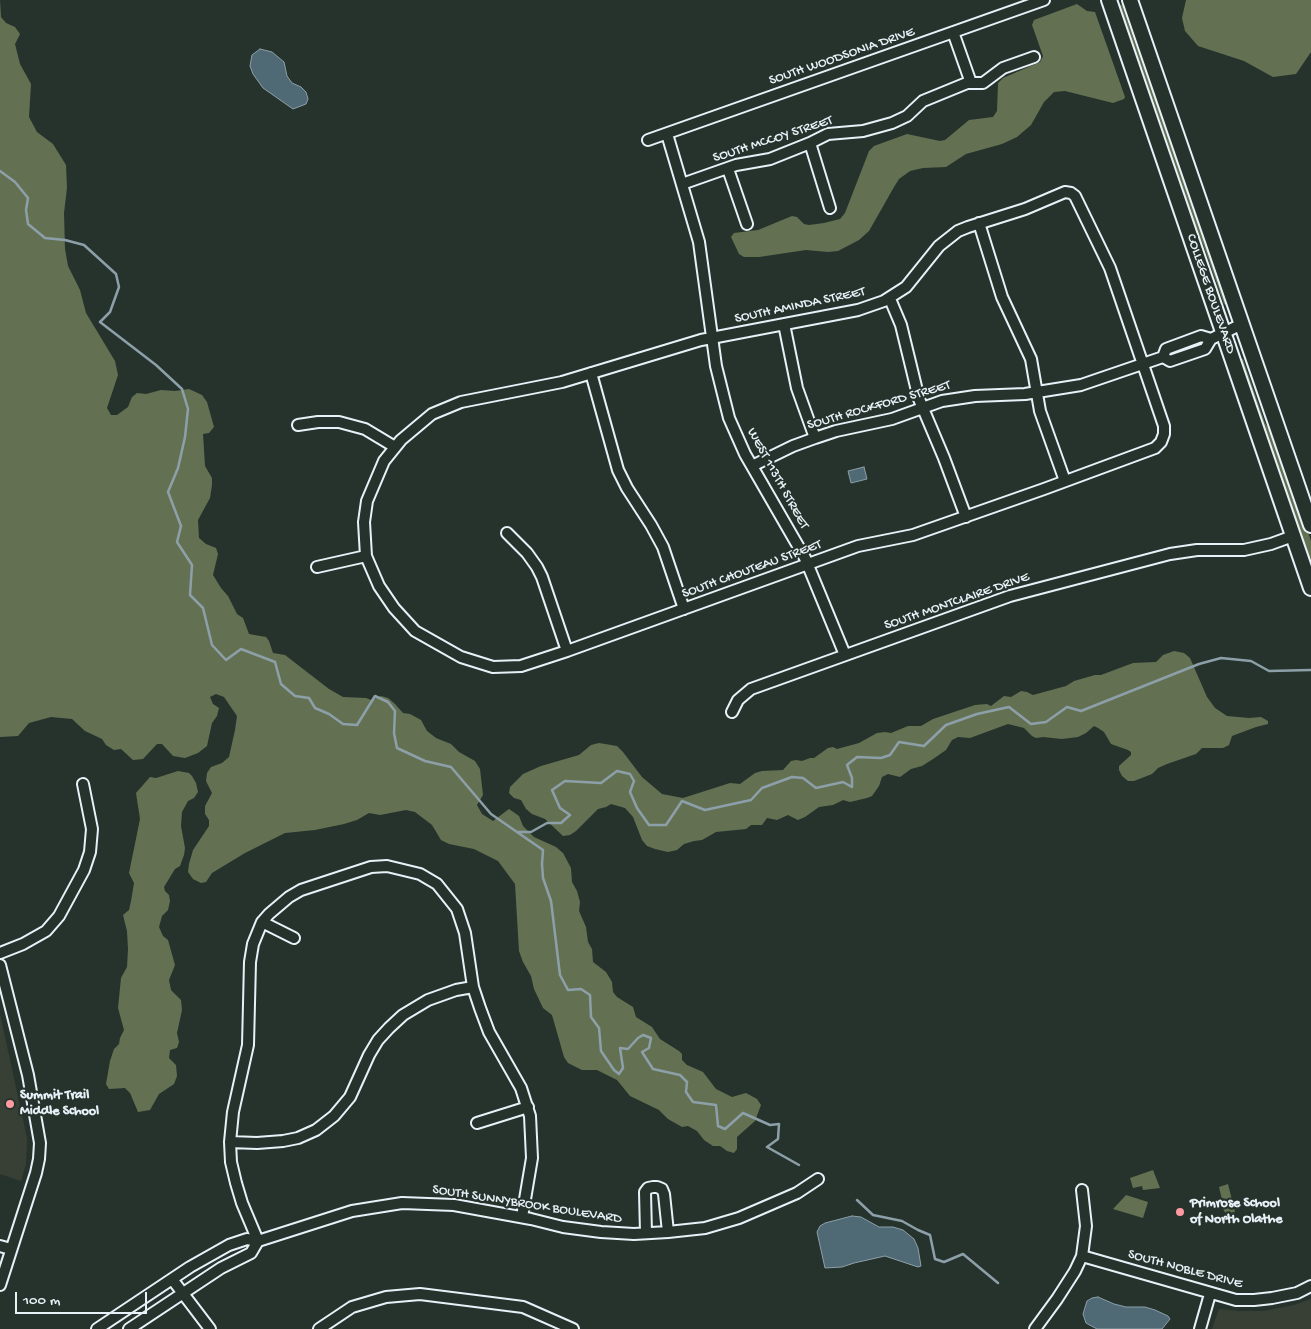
<!DOCTYPE html>
<html>
<head>
<meta charset="utf-8">
<style>
  body { margin:0 }
  #map { position:relative; width:1311px; height:1329px; overflow:hidden; background:#26332d; font-family:"Gochi Hand",sans-serif }
  canvas { display:block }
  .scale { position:absolute; left:15px; top:1292px; width:132px; height:22px; box-sizing:border-box; border:2px solid #e8f1f8; border-top:0; padding-left:6px; font-size:15px; line-height:18px; white-space:nowrap; color:#e8f1f8; -webkit-text-stroke:4px #26332d; paint-order:stroke }
</style>
</head>
<body>
<div id="map">
<canvas width="1311" height="1329"></canvas>
<div class="scale">100 m</div>
</div>
<script>
const g = document.querySelector('canvas').getContext('2d');
g.lineJoin = 'round';
function fill(path, color) { g.fillStyle = color; g.fill(path, 'evenodd'); }
const poly = rows => new Path2D(rows.map(r => 'M' + r).join(''));
function trace(path, color, width, dash) { g.strokeStyle = color; g.lineWidth = width; g.lineCap = dash ? 'butt' : 'round'; g.setLineDash(dash || []); g.stroke(path); }
function drawText(font, color, halo, rows, align = 'center') {
  g.font = font + ' "Gochi Hand",sans-serif'; g.lineWidth = 4.5; g.setLineDash([]); g.textBaseline = 'middle'; g.strokeStyle = halo; g.fillStyle = color; for (const [text, x, y, turn = 0] of rows) {
    g.save(); g.translate(x, y); g.rotate((+turn || 0) * Math.PI / 180); g.textAlign = isNaN(turn) ? turn : align; if (halo) g.strokeText(text, 0, 0); g.fillText(text, 0, 0); g.restore();
  }
}
const built = poly([
  [0,1014,27,1138,26,1164,21,1181,0,1174],
  [1311,1299,1311,1329,1212,1329,1219,1309,1239,1311,1264,1311,1294,1305]
]);
const green = poly([
  [0,0,1,17,6,23,15,27,20,34,15,44,20,64,31,84,29,117,37,132,53,144,66,165,67,188,64,213,65,249,68,266,80,290,86,313,115,361,118,375,107,408,111,415,117,415,128,407,132,397,137,393,146,394,161,390,175,391,189,389,202,395,207,402,214,427,209,433,203,434,205,466,212,478,212,485,210,498,198,520,199,538,206,544,216,548,218,554,213,575,221,588,228,596,237,614,243,618,249,634,266,637,269,641,273,653,285,655,329,689,343,697,366,698,371,700,381,696,388,698,395,704,403,713,410,714,421,720,427,731,436,738,451,744,459,752,475,761,480,769,483,795,477,805,482,814,493,821,509,809,519,816,523,826,534,837,556,847,563,853,571,868,572,882,577,891,580,902,579,911,586,927,588,942,592,949,593,962,606,972,612,982,613,992,617,997,633,1007,636,1017,652,1027,660,1039,679,1051,682,1054,682,1060,687,1065,703,1072,716,1089,732,1097,746,1093,757,1099,761,1105,755,1121,737,1137,737,1149,734,1153,727,1151,720,1146,713,1146,704,1140,697,1131,688,1126,682,1127,668,1119,659,1110,630,1096,617,1080,597,1070,582,1070,568,1063,564,1057,552,1015,543,1008,534,989,531,976,523,962,519,951,515,884,498,861,474,849,449,844,441,840,432,825,415,812,406,810,380,815,369,813,357,820,344,824,315,830,285,833,245,853,212,873,206,882,201,883,193,879,188,872,189,864,193,850,209,826,209,820,205,814,205,806,212,793,206,781,207,773,211,767,222,763,229,757,235,730,237,716,224,697,216,694,210,697,213,704,219,708,217,716,212,723,207,746,198,753,185,758,173,756,162,744,157,744,143,759,133,760,121,749,114,750,106,745,102,739,85,731,72,719,51,717,29,723,18,736,0,737],
  [1186,0,1311,0,1311,52,1296,74,1273,77,1244,61,1198,46,1185,31,1182,18],
  [1077,4,1087,11,1095,12,1125,97,1124,99,1113,103,1065,91,1054,92,1044,102,1031,125,1017,137,1002,144,966,154,946,167,923,168,910,171,899,179,894,187,869,231,859,240,838,251,828,252,806,250,759,257,744,257,739,254,731,237,734,233,758,230,792,216,797,217,804,224,809,225,824,223,840,219,845,213,869,151,874,146,907,134,940,141,945,140,969,120,993,117,997,111,998,83,1003,78,1040,62,1043,56,1032,25,1034,20],
  [1117,4,1122,5,1150,85,1158,100,1228,304,1227,305,1224,304,1203,244,1194,228],
  [1239,359,1243,359,1265,423,1278,443,1311,541,1311,571],
  [1174,651,1184,653,1190,658,1207,697,1215,708,1227,716,1249,718,1261,717,1268,721,1268,724,1256,727,1232,736,1229,745,1223,748,1202,748,1196,754,1167,764,1158,768,1152,774,1134,781,1128,781,1122,776,1119,770,1119,766,1131,755,1131,752,1128,750,1111,744,1104,732,1098,728,1094,726,1086,733,1078,737,1062,739,1043,737,1036,738,1032,736,1024,728,1008,724,970,738,958,737,952,740,946,750,933,759,922,766,911,769,900,777,888,774,882,777,879,786,872,796,867,798,850,802,843,800,833,805,819,807,805,817,798,820,788,815,777,820,767,818,762,825,751,825,746,829,716,832,702,840,694,841,684,844,677,850,668,852,655,849,647,846,642,840,633,817,625,808,611,804,606,807,598,809,576,831,570,835,563,836,545,819,532,814,526,809,521,800,514,798,509,793,510,787,523,774,541,766,579,755,591,745,599,743,617,746,623,752,642,777,662,794,683,798,730,783,740,784,755,773,762,771,783,770,791,761,796,760,802,761,810,758,814,758,828,748,833,747,837,749,859,743,877,733,885,732,891,733,908,726,921,726,933,719,975,705,987,704,991,706,1004,696,1011,697,1021,691,1027,692,1033,695,1066,686,1074,681,1095,675,1101,675,1133,663,1156,662,1163,655],
  [178,771,189,773,192,776,196,783,198,792,194,798,188,801,182,812,181,826,185,848,184,855,180,866,175,869,164,887,165,891,169,895,170,901,168,910,162,916,159,927,163,936,168,940,175,965,169,980,171,990,181,1000,182,1010,177,1033,179,1042,177,1048,170,1050,169,1058,176,1065,177,1076,174,1084,159,1094,150,1110,138,1112,130,1093,125,1088,109,1089,106,1084,110,1061,114,1049,119,1044,120,1038,124,1030,118,1008,121,978,127,967,128,949,127,931,123,915,129,910,131,901,134,883,129,873,140,819,136,793,150,777,156,778],
  [1153,1170,1160,1188,1143,1190,1142,1186,1133,1188,1130,1178],
  [1228,1184,1235,1212,1226,1214,1223,1209,1225,1202,1222,1200,1219,1187],
  [1126,1195,1148,1202,1143,1218,1113,1209]
]);
const water = poly([
  [260,49,272,52,284,62,287,76,292,83,301,87,306,92,308,99,306,104,293,109,263,88,253,74,250,66,252,55,260,49],
  [864,467,867,479,851,483,848,471,864,467],
  [852,1216,861,1217,879,1227,893,1227,903,1230,914,1239,918,1248,921,1266,918,1267,885,1256,854,1263,842,1267,825,1268,817,1232,820,1226,825,1223,852,1216],
  [1098,1297,1114,1304,1126,1307,1145,1307,1155,1310,1168,1316,1170,1319,1162,1329,1097,1329,1086,1323,1083,1314,1087,1301,1092,1298,1098,1297]
]);
const stream = poly([
  [0,171,15,182,28,198,26,210,28,224,45,238,65,240,84,245,116,274,119,287,110,312,100,322,156,365,182,389,188,409,185,437,178,468,168,492,181,526,177,542,192,565,190,595,203,608,212,645,226,660,241,649,275,662,281,684,295,696,309,698,315,708,329,714,343,724,357,725,375,696,388,702,395,711,394,733,397,748,425,761,451,767,491,814,543,850,542,864,543,878,551,901,560,975,568,990,581,989,590,995,591,1017,599,1028,601,1051,614,1070,619,1074,623,1068,620,1048,628,1049,638,1038,643,1035,651,1038,649,1048,642,1052,653,1069,680,1075,687,1082,686,1092,693,1102,716,1105,718,1126,725,1129,743,1113,770,1125,779,1124,778,1139,767,1147,799,1165],
  [517,832,531,832,547,823,561,823,570,815,560,808,552,790,565,781,601,783,617,771,630,774,634,781,630,792,637,808,649,825,666,825,682,801,705,810,751,800,762,788,792,777,803,778,816,788,843,782,852,787,852,778,847,765,857,757,881,758,890,755,899,742,924,746,946,725,977,714,1009,707,1031,724,1046,722,1067,707,1081,711,1199,664,1221,658,1251,661,1269,671,1311,670],
  [857,1200,873,1215,902,1221,918,1230,930,1235,935,1259,944,1262,963,1254,998,1283]
]);
const minor = poly([
  [953,32,971,83],
  [667,134,699,242,716,366,729,418,745,454,805,558,845,655],
  [648,140,1044,0],
  [810,143,830,208],
  [728,169,747,224],
  [682,184,736,165,770,159,810,143,828,134,863,131,892,123,907,116,923,101,967,83,983,83,1003,68,1034,57],
  [1065,192,1071,193,1075,196,1110,268,1164,426,1164,434,1161,442,1155,448,1044,489,913,535,858,546,567,651,521,666,493,667,461,657,415,631,394,608,379,586,366,556,364,522,367,501,384,461,401,440,432,414,461,402,562,382,701,340,858,310,884,301,906,287,939,246,958,231,968,227,1025,209,1065,192],
  [979,223,1002,297,1031,359,1040,411,1065,481],
  [890,299,901,325,919,399,944,458,966,517],
  [784,324,797,388,815,438],
  [1163,357,1166,349,1201,336,1211,339],
  [591,373,618,470,627,488,651,525,663,547,684,609],
  [298,425,318,422,339,422,365,429,395,447],
  [752,466,793,446,815,438,836,431,892,419,942,401,975,396,1025,394,1081,385,1163,357,1170,361,1205,349,1211,339,1242,324],
  [507,533,527,553,537,567,542,577,567,651],
  [317,567,366,556],
  [732,712,738,700,751,689,1010,596,1170,554,1197,550,1244,550,1271,544,1293,536],
  [262,922,294,938],
  [0,953,23,944,46,931,59,916,84,870,90,852,92,829,83,784],
  [0,965,28,1075,40,1143,39,1159,36,1173,0,1285],
  [477,1123,528,1107],
  [230,1142,257,1143,283,1141,298,1138,316,1130,334,1116,350,1097,369,1055,378,1040,389,1028,403,1015,428,1000,456,990,473,987],
  [646,1233,645,1192,648,1188,653,1187,657,1187,662,1189,664,1194,668,1232],
  [258,1241,242,1203,236,1183,231,1162,230,1142,233,1112,248,1045,250,962,253,944,262,922,269,914,289,897,301,890,371,867,387,866,420,874,437,884,457,909,465,933,473,987,480,1008,489,1032,521,1088,530,1116,532,1158,522,1217],
  [0,1246,11,1249],
  [1082,1256,1236,1300,1254,1300,1272,1298,1297,1293,1311,1286],
  [172,1279,210,1329],
  [97,1329,190,1267,229,1245,247,1239,258,1241,352,1211,402,1203,454,1205,531,1219,563,1227,601,1232,634,1234,668,1232,705,1228,739,1218,797,1193,818,1179],
  [129,1329,221,1268,251,1253,258,1241],
  [319,1329,352,1307,386,1297,420,1294,523,1307,573,1329],
  [1035,1329,1057,1299,1075,1271,1082,1256,1086,1226,1082,1190],
  [1200,1329,1210,1294]
]);
const secondary = poly([
  [1109,0,1311,588],
  [1130,0,1311,525]
]);
const markers = [
  [10,1104,5,"#ff9aa2"],
  [1180,1212,5,"#ff9aa2"]
];
const streetNames = [
  ["SOUTH WOODSONIA DRIVE",842,57,-19],
  ["SOUTH MCCOY STREET",773,140,-18],
  ["COLLEGE BOULEVARD",1210,294,71],
  ["SOUTH AMINDA STREET",800,306,-12],
  ["SOUTH ROCKFORD STREET",879,406,-16],
  ["WEST 113TH STREET",777,479,61],
  ["SOUTH CHOUTEAU STREET",752,570,-20],
  ["SOUTH MONTCLAIRE DRIVE",957,602,-19],
  ["SOUTH SUNNYBROOK BOULEVARD",527,1205,9],
  ["SOUTH NOBLE DRIVE",1185,1270,15]
];
const poiNames = [
  ["Summit Trail",20,1096],
  ["Middle School",20,1112],
  ["Primrose School",1190,1204],
  ["of North Olathe",1190,1220]
];
fill(built, '#384036');
fill(green, '#637152');
fill(water, '#506a75');
trace(water, '#8da0a9', 1);
trace(stream, '#8da0a9', 2.5);
trace(minor, '#e8f1f8', 14);
trace(secondary, '#e8f1f8', 18);
trace(minor, '#26332d', 10);
trace(secondary, '#26332d', 14);
for (const [x, y, r, color] of markers) { const dot = new Path2D(); dot.arc(x, y, r, 0, 2 * Math.PI); g.fillStyle = color; g.fill(dot); trace(dot, '#26332d', 2); }
drawText('14px', '#e8f1f8', '#26332d', streetNames);
drawText('bold 14px', '#e8f1f8', '#26332d', poiNames, 'left');
</script>
</body>
</html>
